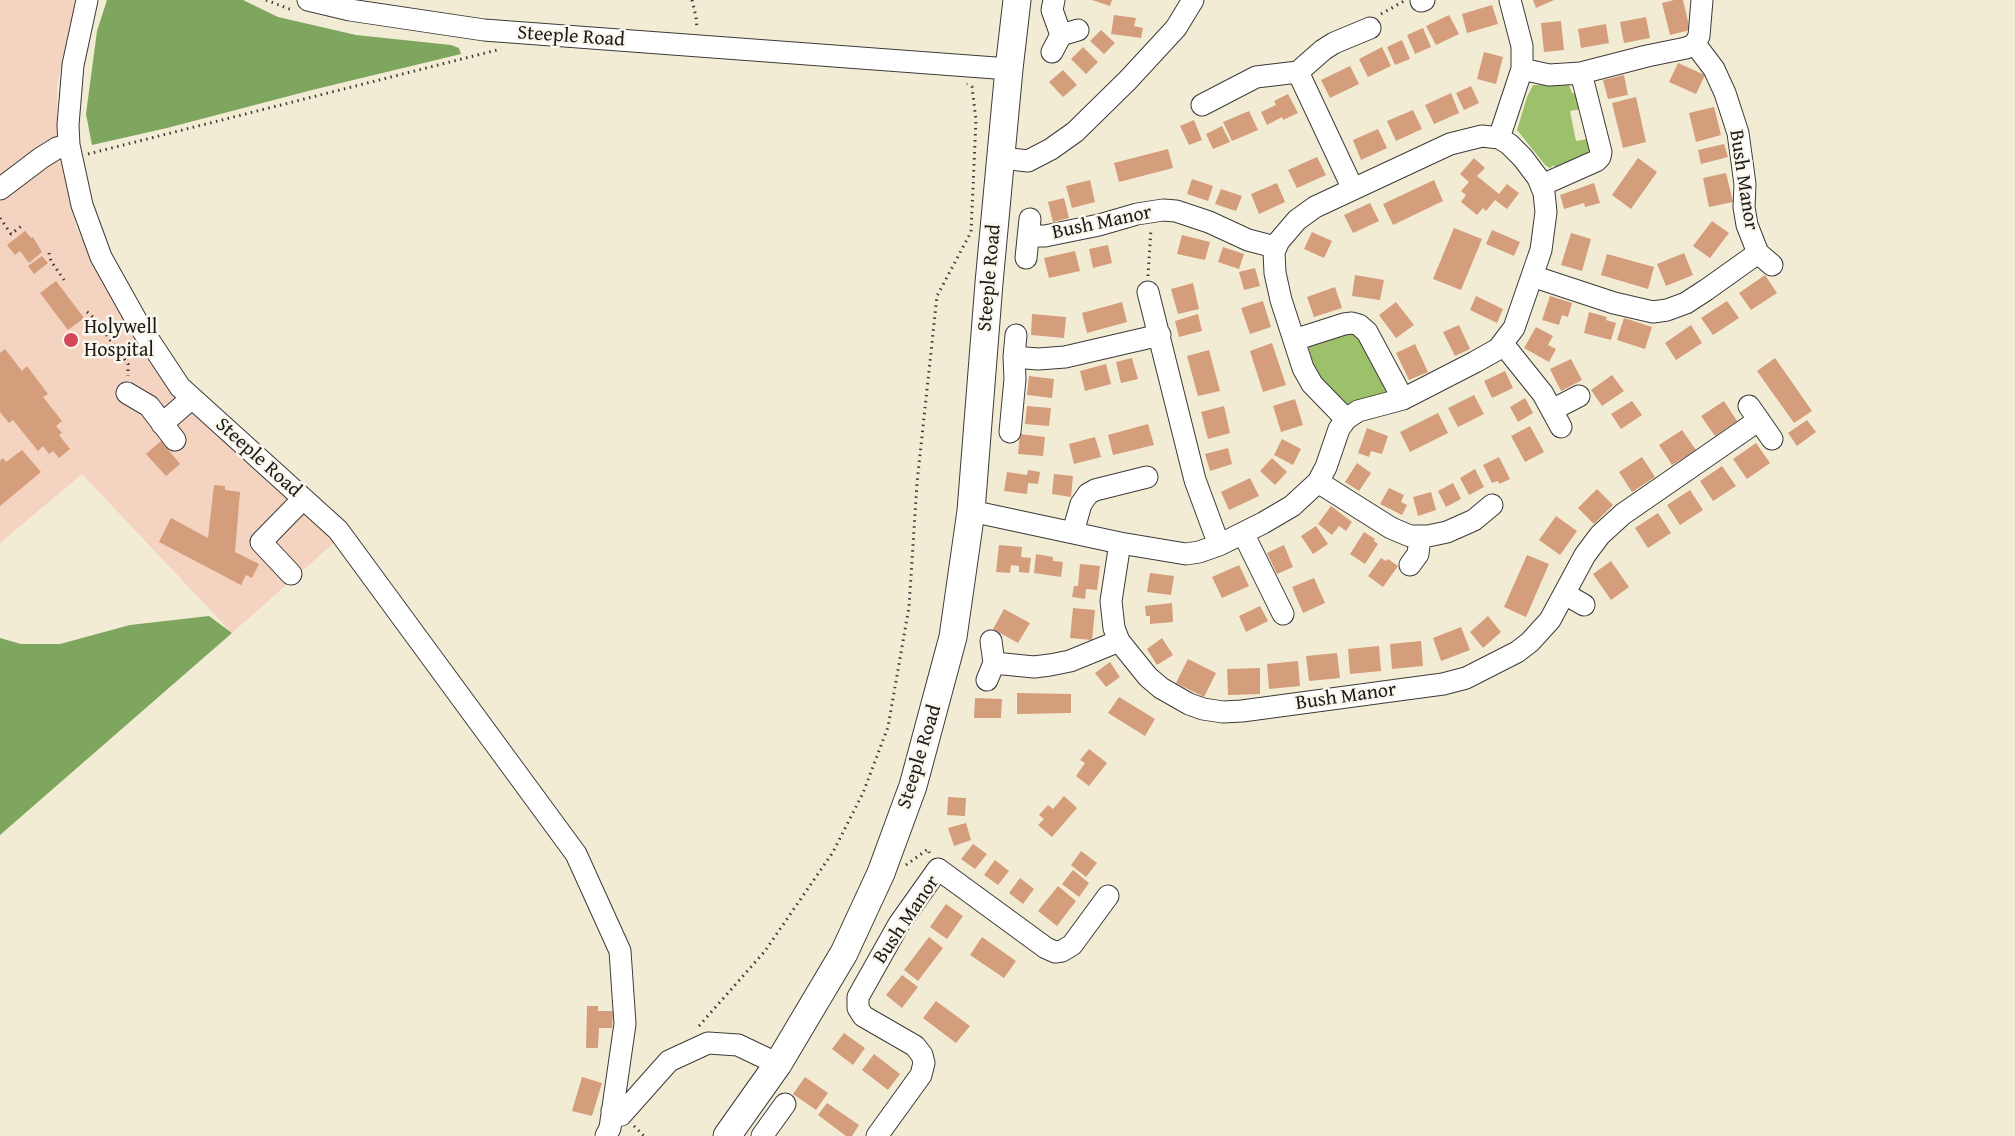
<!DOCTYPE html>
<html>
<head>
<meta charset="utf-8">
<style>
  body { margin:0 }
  canvas { display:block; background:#f3ecd5 }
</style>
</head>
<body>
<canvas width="2015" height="1136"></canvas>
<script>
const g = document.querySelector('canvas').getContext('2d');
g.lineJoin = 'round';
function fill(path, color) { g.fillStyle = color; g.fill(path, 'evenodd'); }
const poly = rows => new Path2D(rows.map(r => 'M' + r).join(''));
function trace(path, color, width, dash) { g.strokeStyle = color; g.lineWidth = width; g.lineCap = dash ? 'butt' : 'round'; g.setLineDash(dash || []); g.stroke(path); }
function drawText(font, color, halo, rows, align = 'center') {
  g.font = font + ' "Gentium Book Plus",serif'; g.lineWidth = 5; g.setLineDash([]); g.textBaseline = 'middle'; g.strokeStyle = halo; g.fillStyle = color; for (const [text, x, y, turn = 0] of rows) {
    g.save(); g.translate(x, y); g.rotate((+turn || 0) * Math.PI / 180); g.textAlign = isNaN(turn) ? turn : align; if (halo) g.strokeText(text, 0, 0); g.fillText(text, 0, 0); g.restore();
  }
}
const built = poly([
  [0,0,77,0,57,84,57,148,76,227,106,290,176,390,335,542,232,633,82,474,0,543]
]);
const green = poly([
  [1533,85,1569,85,1572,93,1577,94,1581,109,1570,111,1576,141,1587,139,1590,147,1588,153,1583,157,1556,169,1554,165,1550,168,1546,166,1517,130,1527,97],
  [1354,330,1390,395,1355,405,1345,405,1316,374,1308,345]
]);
const forest = poly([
  [107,0,243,0,278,17,356,35,451,45,459,48,461,54,312,90,167,128,92,145,86,114,97,31],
  [209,616,232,633,0,835,0,638,21,644,60,644,130,625]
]);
const building = poly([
  [1092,0,1112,0,1110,6],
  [1533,0,1554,0,1536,8],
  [1674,0,1683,0,1690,30,1670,35,1662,3],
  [1492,5,1498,24,1467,33,1462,14],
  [1114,15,1136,18,1134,26,1143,28,1141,38,1111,34],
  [1449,15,1459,34,1436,45,1426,26],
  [1646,17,1650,38,1624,43,1620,22],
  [1561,21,1564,50,1544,52,1541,23],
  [1606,24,1609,43,1581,48,1578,29],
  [1423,28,1431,47,1415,54,1407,35],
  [1101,30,1115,43,1104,54,1090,41],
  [1402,40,1410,59,1395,65,1387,47],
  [1083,47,1098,62,1086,74,1071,59],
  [1382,47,1391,66,1368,77,1359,59],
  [1484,52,1503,57,1496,84,1477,79],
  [1678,63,1705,75,1696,94,1669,82],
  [1350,66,1359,84,1330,98,1321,80],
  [1063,70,1077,85,1063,97,1049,82],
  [1624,75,1628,95,1608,99,1603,80],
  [1471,86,1479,103,1464,110,1456,93],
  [1451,93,1459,113,1434,124,1425,105],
  [1288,94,1298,113,1283,120,1282,117,1267,125,1261,112,1276,105,1274,101],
  [1636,97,1646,142,1623,148,1612,103],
  [1714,107,1721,135,1696,142,1689,113],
  [1413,110,1422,129,1396,141,1387,121],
  [1249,111,1258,130,1232,141,1223,122],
  [1194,120,1202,140,1189,145,1180,126],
  [1222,126,1230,142,1213,149,1206,134],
  [1378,129,1387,148,1361,160,1353,140],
  [1724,144,1728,157,1701,164,1698,150],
  [1168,149,1173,168,1119,182,1114,163],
  [1317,157,1326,175,1297,188,1288,170],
  [1474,158,1485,168,1477,176,1499,194,1507,184,1519,193,1507,209,1495,200,1486,211,1483,208,1477,215,1461,202,1466,195,1461,191,1469,182,1460,174],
  [1638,158,1657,172,1631,209,1612,195],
  [1726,173,1733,202,1709,207,1703,178],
  [1192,179,1213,186,1208,201,1187,194],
  [1090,180,1095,202,1072,208,1066,186],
  [1434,180,1443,201,1393,225,1383,204],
  [1277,183,1285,202,1259,214,1251,194],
  [1594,183,1600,203,1585,207,1584,203,1564,209,1560,195],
  [1221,189,1242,196,1236,211,1215,204],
  [1064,198,1069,218,1053,222,1048,202],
  [1370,203,1379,221,1353,233,1344,215],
  [1712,221,1729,233,1710,258,1693,246],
  [1454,228,1482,239,1461,290,1433,279],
  [1492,230,1520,242,1514,256,1486,244],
  [25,231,31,238,33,237,42,252,29,263,20,251,15,255,7,245],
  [1312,232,1332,241,1324,258,1304,249],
  [1571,233,1591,239,1582,271,1561,265],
  [1182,235,1210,242,1205,260,1177,254],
  [1108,245,1112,263,1093,268,1089,249],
  [1223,247,1244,254,1239,269,1218,262],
  [1075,251,1080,271,1049,278,1044,258],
  [1684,253,1693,275,1666,286,1657,264],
  [1607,254,1654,267,1648,289,1601,275],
  [42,256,48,263,34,274,28,266],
  [1255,268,1260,286,1244,290,1239,272],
  [1355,275,1384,280,1380,300,1352,296],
  [1765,275,1777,293,1751,310,1739,293],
  [56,281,84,318,68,330,40,293],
  [1193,283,1199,309,1178,314,1171,289],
  [1335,287,1342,308,1314,317,1307,297],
  [1476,296,1503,309,1497,323,1470,310],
  [1550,296,1572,303,1568,317,1562,315,1559,325,1542,320],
  [1263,301,1271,327,1250,334,1241,308],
  [1727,301,1739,318,1713,335,1701,318],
  [1122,302,1127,322,1087,333,1082,313],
  [1396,302,1414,325,1396,338,1379,315],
  [1589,312,1607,317,1606,320,1616,323,1611,340,1584,333],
  [1032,314,1066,317,1064,338,1031,335],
  [1198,314,1202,331,1179,337,1175,321],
  [1624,318,1652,327,1645,349,1617,340],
  [1459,325,1470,349,1455,356,1443,332],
  [1691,325,1702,343,1676,360,1665,343],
  [1536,327,1553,336,1548,345,1556,349,1549,362,1524,348],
  [1272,343,1286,385,1263,392,1250,351],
  [1415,344,1428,372,1409,380,1396,353],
  [5,349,22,371,27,366,48,394,43,397,62,421,56,426,62,433,59,435,70,449,59,458,53,451,49,454,43,446,38,451,13,420,9,423,0,412,0,353],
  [1209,350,1220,391,1198,396,1187,356],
  [1132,358,1138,379,1121,383,1116,362],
  [1775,358,1812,411,1794,423,1757,371],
  [1571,359,1582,380,1561,391,1550,369],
  [1106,364,1111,384,1085,391,1080,371],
  [1505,371,1513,388,1492,398,1484,381],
  [1612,375,1624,391,1602,406,1591,390],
  [1029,376,1054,379,1052,398,1027,395],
  [1474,395,1484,414,1458,427,1448,408],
  [1525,398,1533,413,1518,422,1510,407],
  [1295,399,1303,425,1281,432,1273,406],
  [1632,401,1642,415,1621,429,1611,414],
  [1724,401,1737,421,1715,436,1701,416],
  [1027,406,1051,408,1049,426,1025,424],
  [1224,406,1230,433,1208,439,1201,412],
  [1438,413,1448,433,1410,452,1400,432],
  [1807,420,1816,432,1797,446,1788,433],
  [1148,424,1154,445,1113,455,1108,435],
  [1530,426,1544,452,1525,462,1511,436],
  [1367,428,1388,436,1382,454,1371,451,1369,457,1358,453],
  [1682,430,1696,450,1672,465,1659,445],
  [1020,434,1045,437,1043,456,1018,454],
  [1095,437,1101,457,1074,464,1069,444],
  [1282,439,1301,449,1293,465,1274,455],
  [161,441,180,464,166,476,146,454],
  [1756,443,1770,463,1747,479,1733,459],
  [1228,448,1232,464,1210,471,1205,454],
  [22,450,41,472,0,506,0,461,3,458,6,462],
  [1499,457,1510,479,1499,484,1498,481,1492,483,1483,465],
  [1642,457,1655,477,1632,492,1619,472],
  [1272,458,1287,472,1275,485,1260,471],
  [1357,463,1371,473,1359,491,1345,482],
  [1722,466,1736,486,1713,501,1700,481],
  [1475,469,1484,487,1469,495,1460,478],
  [1028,470,1040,472,1038,484,1028,483,1027,494,1004,491,1007,472,1027,475],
  [1054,474,1073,476,1071,497,1052,494],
  [1250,478,1259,496,1229,510,1221,492],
  [1453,483,1461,499,1446,507,1438,491],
  [214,485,225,486,225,490,240,492,235,552,259,564,252,578,246,575,241,585,159,542,171,518,208,538],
  [1389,488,1404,495,1401,502,1407,505,1402,515,1380,504],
  [1597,489,1613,505,1594,524,1578,508],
  [1690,490,1703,510,1680,525,1667,505],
  [1431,492,1436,510,1418,516,1413,497],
  [1331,506,1352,522,1346,531,1339,526,1332,535,1318,524],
  [1658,513,1671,533,1648,548,1635,528],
  [1556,516,1577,531,1560,555,1539,540],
  [1316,526,1328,544,1313,554,1301,536],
  [1364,532,1375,539,1374,541,1378,544,1365,564,1350,554],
  [999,545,1022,547,1021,557,1031,558,1029,573,1019,572,1019,566,1011,565,1010,573,996,572],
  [1284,545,1293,567,1277,574,1267,553],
  [1036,554,1053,557,1053,561,1063,562,1061,577,1034,573],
  [1527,555,1549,564,1526,617,1504,607],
  [1381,558,1386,561,1388,559,1398,566,1383,587,1368,576],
  [1611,561,1629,587,1611,600,1593,574],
  [1080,564,1100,566,1097,590,1086,589,1085,599,1072,597,1074,586,1078,586],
  [1239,565,1249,586,1222,598,1212,577],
  [1150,573,1174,576,1171,595,1147,592],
  [1314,578,1325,603,1303,613,1292,587],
  [1172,603,1173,622,1150,624,1150,616,1146,616,1145,606],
  [1260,606,1268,621,1246,632,1239,616],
  [1073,608,1095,610,1092,640,1070,638],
  [1004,609,1030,623,1018,643,993,629],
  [1488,616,1501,632,1483,648,1470,632],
  [1461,627,1470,650,1441,661,1433,638],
  [1162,638,1173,655,1157,665,1147,649],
  [1421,641,1423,666,1392,669,1390,644],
  [1379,646,1381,671,1350,674,1348,649],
  [1337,653,1340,678,1309,681,1306,656],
  [1188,659,1216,673,1204,697,1176,683],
  [1298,661,1300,686,1269,689,1267,664],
  [1110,662,1120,677,1106,687,1095,673],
  [1260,668,1260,694,1228,695,1227,669],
  [1017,693,1071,694,1071,713,1017,714],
  [1119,697,1155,719,1145,736,1108,713],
  [975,698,1002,699,1001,718,974,718],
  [1089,749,1107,763,1089,786,1076,776,1085,763,1080,760],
  [1064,796,1077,808,1052,837,1038,825,1044,819,1039,815,1048,805,1053,809],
  [948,797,966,798,965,816,947,815],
  [966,823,971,840,954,846,948,828],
  [973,844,987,854,975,869,961,859],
  [1081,851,1097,863,1086,877,1071,865],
  [995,860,1009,871,998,885,984,875],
  [1073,870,1089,883,1079,897,1062,884],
  [1020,878,1034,889,1023,904,1009,893],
  [1058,886,1076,901,1057,926,1038,911],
  [946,904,963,916,947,939,930,927],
  [929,937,943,948,918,981,904,970],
  [982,937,1016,961,1004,978,970,955],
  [902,975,918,987,902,1008,886,995],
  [936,1001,970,1026,956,1043,923,1018],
  [587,1006,598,1006,598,1011,613,1011,612,1028,599,1028,598,1048,586,1048],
  [844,1033,865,1048,853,1065,832,1049],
  [874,1054,900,1074,888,1090,862,1070],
  [582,1077,602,1083,592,1116,572,1111],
  [805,1077,828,1093,816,1110,793,1094],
  [827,1103,859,1125,852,1136,846,1136,818,1115]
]);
const path = poly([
  [266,0,292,10],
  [692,0,696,17,697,29],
  [1381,14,1404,1],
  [88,154,501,49],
  [0,218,11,234,24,224],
  [49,253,51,261,64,280],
  [1148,276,1151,229],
  [87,312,94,318,128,364,128,376],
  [906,865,928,849,930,855],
  [699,1026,765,951,833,852,863,793,888,727,909,607,917,483,937,296,971,232,976,120,972,87,967,84],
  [634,1126,644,1136]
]);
const minor = poly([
  [87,0,73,65,68,125,69,145,82,205,101,257,139,325,180,387,338,530,576,854,620,951,625,1024,610,1128,606,1136],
  [308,0,350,10,484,30,1009,69],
  [1054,0,1052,10,1061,35],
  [1421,1,1424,0],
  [1695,44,1714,69,1725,93,1738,133,1745,184,1744,207,1747,225,1758,253,1772,265],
  [1052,52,1061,35,1078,30],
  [1522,69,1549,75,1581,73,1647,56,1686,48,1695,44,1699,36,1702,0],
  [1298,72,1353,189],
  [1202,105,1256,77,1298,72,1323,50,1334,43,1370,28],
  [1499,138,1522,69,1522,46,1510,0],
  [1002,158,1028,161,1051,149,1075,132,1128,80,1176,28,1193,0],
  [1542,185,1596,161,1600,157,1601,152,1581,73],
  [0,189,41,158,57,148,69,145],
  [1029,236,1045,236,1099,225,1137,214,1163,210,1176,211,1209,222,1248,240,1275,247],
  [1026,258,1030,219],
  [1532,276,1614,303,1653,312,1667,310,1686,303,1706,290,1758,253],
  [1148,292,1195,480,1219,545],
  [1294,340,1344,324,1352,323,1359,325,1367,332,1403,399],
  [1503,344,1543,394,1561,427],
  [1014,357,1038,359,1065,357,1160,335],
  [127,393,149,406,175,440],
  [1749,406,1772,439],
  [1552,410,1579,396],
  [162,424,192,398],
  [1010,432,1015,379,1014,357,1016,335],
  [1318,482,1391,528,1410,536,1428,536,1447,532,1474,520,1492,505],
  [971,511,1120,543,1186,554,1199,552,1219,545,1263,523,1292,506,1318,482,1326,467,1339,429,1346,419,1358,411,1403,399,1475,362,1498,349,1514,328,1541,250,1546,212,1544,193,1538,178,1523,158,1509,144,1499,138,1482,136,1450,144,1315,207,1297,220,1279,241,1274,252,1275,273,1281,300,1303,368,1312,384,1346,419],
  [1073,532,1081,504,1088,494,1095,490,1147,477],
  [1243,533,1283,614],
  [1120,543,1111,601,1114,628,1119,641,1148,677,1161,688,1189,704,1203,709,1223,712,1242,711,1443,684,1466,678,1517,652,1530,642,1550,620,1585,555,1600,535,1623,514,1759,420],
  [1410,565,1418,554,1420,537],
  [291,574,261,542,303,499],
  [1565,594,1584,605],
  [994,663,1034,667,1050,665,1070,661,1119,641],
  [987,680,994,663,991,641],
  [612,1111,621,1115,669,1061,708,1043,738,1045,778,1064],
  [762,1136,785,1104],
  [877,1136,921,1075,924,1063,922,1055,915,1046,863,1016,858,1008,858,997,899,924,938,869,1046,948,1055,952,1062,951,1072,945,1108,896]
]);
const major = poly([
  [727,1136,778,1064,844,953,881,873,913,786,953,637,971,511,989,283,1009,69,1017,0]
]);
const markers = [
  [71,340,8,"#d1495b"]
];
const streetNames = [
  ["Steeple Road",571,37,4],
  ["Bush Manor",1743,180,81],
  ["Bush Manor",1102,223,-12],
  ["Steeple Road",990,278,-85],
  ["Steeple Road",258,458,42],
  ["Bush Manor",1346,697,-8],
  ["Steeple Road",920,757,-73],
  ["Bush Manor",907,920,-56]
];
const poiNames = [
  ["Holywell",84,328],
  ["Hospital",84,351]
];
fill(built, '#f4d3c1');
fill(green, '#9dc06a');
fill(forest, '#7ea65e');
fill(building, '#d49d7b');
trace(minor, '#3c3b38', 23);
trace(major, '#3c3b38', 29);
trace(path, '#3c3b38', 3, [1.5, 4.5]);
trace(minor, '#fff', 21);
trace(major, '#fff', 27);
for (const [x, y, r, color] of markers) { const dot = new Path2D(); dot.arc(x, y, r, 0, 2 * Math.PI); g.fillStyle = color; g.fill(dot); trace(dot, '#fbf7ec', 2); }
drawText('20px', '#1c1c1c', '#fbf7ec', streetNames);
drawText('20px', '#1c1c1c', '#fbf7ec', poiNames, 'left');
</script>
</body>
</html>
